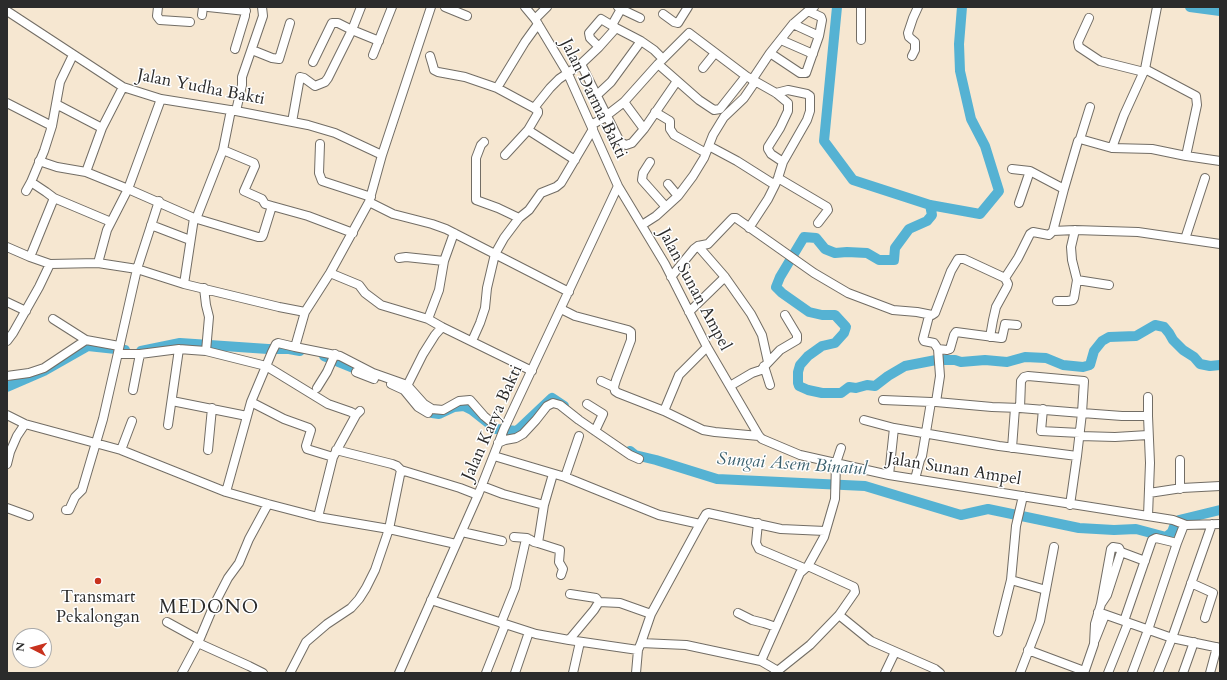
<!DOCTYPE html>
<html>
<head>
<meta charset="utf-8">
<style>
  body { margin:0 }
  #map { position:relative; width:1227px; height:680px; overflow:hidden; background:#f6e7d1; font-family:Cardo,serif }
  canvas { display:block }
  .frame { position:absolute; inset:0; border:8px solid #2b2b2b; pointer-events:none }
  .north { position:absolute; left:12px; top:628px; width:40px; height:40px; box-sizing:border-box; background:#fff; border:1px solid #aaa; border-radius:50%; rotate:276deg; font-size:11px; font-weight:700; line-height:16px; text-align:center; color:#2b2b2b }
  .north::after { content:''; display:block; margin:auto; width:14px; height:18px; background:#c8321e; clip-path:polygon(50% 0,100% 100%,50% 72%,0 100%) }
</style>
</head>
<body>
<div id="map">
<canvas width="1227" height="680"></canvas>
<div class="frame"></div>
<div class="north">N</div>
</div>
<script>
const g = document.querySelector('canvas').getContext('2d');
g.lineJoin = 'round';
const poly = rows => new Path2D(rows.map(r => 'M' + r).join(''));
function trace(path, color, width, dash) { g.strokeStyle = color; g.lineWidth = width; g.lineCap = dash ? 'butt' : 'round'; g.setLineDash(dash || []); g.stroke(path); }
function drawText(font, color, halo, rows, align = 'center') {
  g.font = font + ' Cardo,serif'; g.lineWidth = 3; g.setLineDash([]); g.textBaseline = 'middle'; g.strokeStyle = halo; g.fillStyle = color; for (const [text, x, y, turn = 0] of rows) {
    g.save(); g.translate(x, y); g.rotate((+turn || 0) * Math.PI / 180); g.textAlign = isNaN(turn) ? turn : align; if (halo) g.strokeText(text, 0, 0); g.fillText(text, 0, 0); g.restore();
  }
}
const river = poly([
  [837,7,824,141,853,180,930,205,980,214,999,191,985,146,971,119,960,71,959,44,962,7],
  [1190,7,1220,11],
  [930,205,932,215,927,221,909,229,895,248,894,260,879,260,867,253,847,252,835,253,825,249,816,238,804,237,780,277,776,287,782,293,809,312,822,315,835,315,846,327,844,333,835,343,822,346,808,356,800,365,798,372,798,383,799,386,808,390,822,393,841,393,849,387,856,388,867,385,875,386,888,376,905,366,936,360,955,360,961,362,985,360,1007,362,1025,357,1046,358,1063,365,1083,367,1090,365,1094,351,1102,341,1109,337,1136,336,1155,325,1164,327,1169,333,1173,340,1183,350,1194,357,1200,364,1210,366,1220,365],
  [141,351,180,343,268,349,289,349,300,351],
  [324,356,366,373],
  [7,387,44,371,88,346,125,350],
  [424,409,432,413,439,414,454,407,464,406,472,410,496,429,517,431,552,398,564,406],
  [630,451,635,455,656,460,717,479,865,486,961,515,988,509,1079,528,1114,530,1136,529,1166,537,1172,532,1175,524,1179,520,1220,510]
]);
const minor = poly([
  [158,7,157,16,160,20,190,22],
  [208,7,246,11],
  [445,7,467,16],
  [525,7,535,19,568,74,618,186,665,264,707,347,759,436,762,439,800,455,889,475,1173,520,1186,525,1220,524],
  [1157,7,1145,69,1196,96,1197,105,1186,156,1220,161],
  [621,9,640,18],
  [7,11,123,87,161,99,236,111,308,125,335,133,382,155],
  [663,14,674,22,678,23,688,7],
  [202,15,203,7],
  [1089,18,1078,42,1079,47,1100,61,1144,72],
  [535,19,547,7],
  [793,24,819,36],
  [612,25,621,9,618,7],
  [781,40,813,54],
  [861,40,861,7],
  [599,47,590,38,589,33,601,19,616,28,641,41,654,50,663,59,658,64],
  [235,49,245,16,245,7],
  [252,50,272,58,279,59,290,23],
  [770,53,800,73,806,73,819,36,822,20,821,17,808,11,814,7],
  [373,55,392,7],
  [430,56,433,66,434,70,438,72,465,77,497,88,525,42,538,24],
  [912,56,915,50,915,42,909,37,908,33,913,18,918,7],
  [663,59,689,33,746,76],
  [313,62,332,23,338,23,352,30,379,41],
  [581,64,620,142,626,145,632,143,644,129,677,81],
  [703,68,715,53],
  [1145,69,1124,115,1112,148,1152,149,1186,156],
  [752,80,770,53,793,24,808,11],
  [497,88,534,108,550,88,559,79,581,64,599,47,616,28],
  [597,95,611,82,641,41],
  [624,102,644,129],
  [7,103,52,126],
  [56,104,102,128],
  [236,111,242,85,242,77,263,16,262,7],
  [655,112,670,121,670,129,674,135,706,153],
  [292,122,300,77,304,78,315,86,325,82,328,78,352,30,361,7],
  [591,125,602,119,624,102,658,64,699,100,714,110,720,109,746,76,776,93,788,103,788,111,780,128,768,147,768,149,771,154,783,162],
  [528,130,575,160],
  [1080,139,1112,148],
  [484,142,481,145,476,158,476,200,498,208,519,218],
  [320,144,319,173,322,181,371,197],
  [709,146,737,161,775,185,768,199,749,228],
  [223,150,254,163,255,166,244,191,262,199,265,204,272,206],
  [505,155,528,130,538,113,538,111,534,108],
  [39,161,57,167,86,172,128,189,161,99],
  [650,162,643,173,642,180,666,207],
  [86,172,102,128,123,87],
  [778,178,827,207,828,210,818,223],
  [668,184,678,196],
  [775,185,778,178,783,162,807,120,810,111,810,96,807,94,788,90,776,93],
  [1064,189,1078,141,1080,139,1090,107],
  [26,191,31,182,44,151,52,126,60,82,73,55],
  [54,198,111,222],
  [369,202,382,155,431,7],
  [1019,203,1030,171],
  [196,219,223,150,231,110],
  [151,225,190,240],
  [642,225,656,216,678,196,693,176,704,158,713,135,724,117,744,98,755,82],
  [1053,231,1075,230,1138,232,1220,244],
  [1185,239,1205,178],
  [698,246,725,277,751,314,762,335,768,362],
  [7,247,30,257,50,264,98,263,137,269,184,284,279,307,305,312,330,273,369,202,393,214,432,224,446,229,569,292],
  [30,257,54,198,46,192,31,182],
  [399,258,406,257,444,261],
  [98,263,107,230,128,189,194,218,258,237,262,237,263,235,272,206,308,216,353,233],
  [330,273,359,285,365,293,381,305,428,319,442,327,532,371],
  [671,277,694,249,698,246,708,244,731,220,733,218,736,218,814,273,848,293,893,310,917,312,932,315,935,313,951,271,958,259,964,259,1005,278,1018,258,1030,234,1033,232,1049,235,1053,231,1064,189,1030,171,1012,169],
  [1077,280,1109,285],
  [184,284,194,218],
  [204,288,206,305,209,317,206,351],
  [1057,301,1068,301,1073,300,1074,298,1077,280,1072,260,1071,247,1075,230],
  [7,302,26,311],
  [561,309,575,316,628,330,631,332,631,340,616,380,614,387,615,391,618,393,664,411,703,430,715,432,759,436],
  [689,312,725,277],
  [53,319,86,340,119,346],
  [428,319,439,290,444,261,454,233],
  [990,337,993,320,996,307,1007,287,1008,284,1005,278],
  [7,341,13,333,39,287,50,264],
  [472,341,480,323,485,308,487,288,495,254,504,238,519,218,529,210,541,193,556,187,561,183,593,129],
  [295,347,340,356,373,373,407,385,424,404,432,409,443,410,459,401,470,400,484,416,490,421],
  [938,349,947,350,950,349,954,335,956,332,1001,338,1002,338,1005,324,1017,325],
  [118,354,140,354,179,349,192,350,206,351,266,366,328,404,351,412,356,415],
  [764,366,770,385],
  [356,372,374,379],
  [7,376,29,373,44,368,86,340],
  [601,381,614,387],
  [391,384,404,390,418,407,428,413],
  [730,386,752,373,761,370,780,350,797,340,797,335,785,315],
  [317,388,327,372,335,354],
  [133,390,140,354],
  [405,390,423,354,435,335,442,327],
  [883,400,931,402],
  [172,401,247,416],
  [251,402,284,419,309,428,311,430,306,446,307,449,333,457],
  [587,404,603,414,595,431],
  [1020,408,1021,381,1024,377,1028,376,1084,381,1082,413,1122,416,1148,416],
  [1043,409,1041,431,1080,433],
  [664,411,679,375,707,347],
  [7,415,25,424,121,450,226,492,268,504,318,517,389,529,456,544],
  [864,420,894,428,889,475],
  [168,425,179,349],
  [894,428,999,446,1077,456,1082,413,1020,408,992,407,936,402],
  [1080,436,1115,437,1148,435],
  [498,443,505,440,516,438,523,434,536,420,547,406,553,403,560,405,579,420,630,455,639,459],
  [1012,448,1015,408],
  [121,450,132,421],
  [208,450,212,408],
  [336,450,392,464,397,466,401,470],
  [494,456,565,477,659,515,700,524,706,514,708,513,781,529,825,531],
  [1180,460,1180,489],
  [7,464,10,452,17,436,25,424],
  [565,477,579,436],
  [915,479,920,460,922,456,931,402,936,402,940,376,938,349,934,343,924,341,923,339,929,316],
  [482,486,503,494,544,505],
  [226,492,251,402,272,352,276,344,278,343,295,347,305,312],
  [1149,493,1182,488,1220,486],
  [1023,496,1016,526,1011,580,1046,590],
  [1070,505,1077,456],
  [7,508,29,516],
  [66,510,69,510,75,497,82,490,103,419,137,269,159,201],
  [1148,516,1150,463,1148,416,1148,397],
  [318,517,333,457,356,415,360,411],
  [758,523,756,543,759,549,804,568],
  [462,532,502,541],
  [514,537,527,538],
  [538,543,560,550,559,562,563,569,561,575],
  [1121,552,1145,561],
  [1191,583,1213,593,1205,618],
  [431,600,536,634,569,640,638,650],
  [599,602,620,603,651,614],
  [1098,612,1172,638,1220,648],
  [738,613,752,620,764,623,776,627],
  [839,615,871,641,935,669,940,673],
  [1124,621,1152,540,1156,538,1177,543,1184,525],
  [167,622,198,639],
  [501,623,515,588,526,539,529,539,534,542,538,543,544,505,553,474],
  [998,632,1011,580],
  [569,640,594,610,599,602,596,598,570,594],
  [1095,640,1105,615],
  [198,643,249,666,263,673],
  [641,643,651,614,700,524],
  [1028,650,1084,671],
  [761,661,778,671],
  [182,673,198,643,214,605,228,578,239,563,249,539,268,504],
  [290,673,306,642,327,624,351,608,359,599,366,588,375,570,389,529,401,470,460,488,478,495],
  [399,673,478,495,504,429,618,186],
  [486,673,505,625],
  [515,673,529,632],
  [573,673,580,642],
  [636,673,638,650,641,643,686,645,761,661,800,573,808,566],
  [775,673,810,645,839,615,855,592,854,587,808,566,824,537,833,506,835,499,836,463,841,448],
  [885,673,895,652],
  [1020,673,1040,621,1054,547],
  [1084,673,1094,644,1095,624,1101,604,1111,549,1113,547,1119,548,1121,552,1107,595,1101,604],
  [1108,673,1128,623],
  [1132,673,1148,630,1177,543],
  [1158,673,1172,638,1212,524],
  [1183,673,1194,642],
  [1210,673,1217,647]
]);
const markers = [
  [98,581,4,"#c8321e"]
];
const streetNames = [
  ["Jalan Yudha Bakti",201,88,11],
  ["Jalan Darma Bakti",593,99,64],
  ["Jalan Sunan Ampel",694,290,62],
  ["Jalan Karya Bakti",493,423,-66],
  ["Jalan Sunan Ampel",954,470,9]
];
const poiNames = [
  ["Transmart",98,598],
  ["Pekalongan",98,618]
];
const waterNames = [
  ["Sungai Asem Binatul",792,465,4]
];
const quarterNames = [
  ["MEDONO",209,609]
];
trace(river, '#55b2d3', 10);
trace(minor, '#726d65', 10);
trace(minor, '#fff', 8);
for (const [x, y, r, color] of markers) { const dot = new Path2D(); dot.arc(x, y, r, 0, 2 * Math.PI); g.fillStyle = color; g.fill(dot); trace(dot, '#fff', 1.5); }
drawText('17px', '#2b2b2b', '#fff', streetNames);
drawText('17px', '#2b2b2b', '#fff', poiNames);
drawText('italic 18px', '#3c616e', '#fff', waterNames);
g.letterSpacing = '1px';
drawText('19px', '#2b2b2b', '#fff', quarterNames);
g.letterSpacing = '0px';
</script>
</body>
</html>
